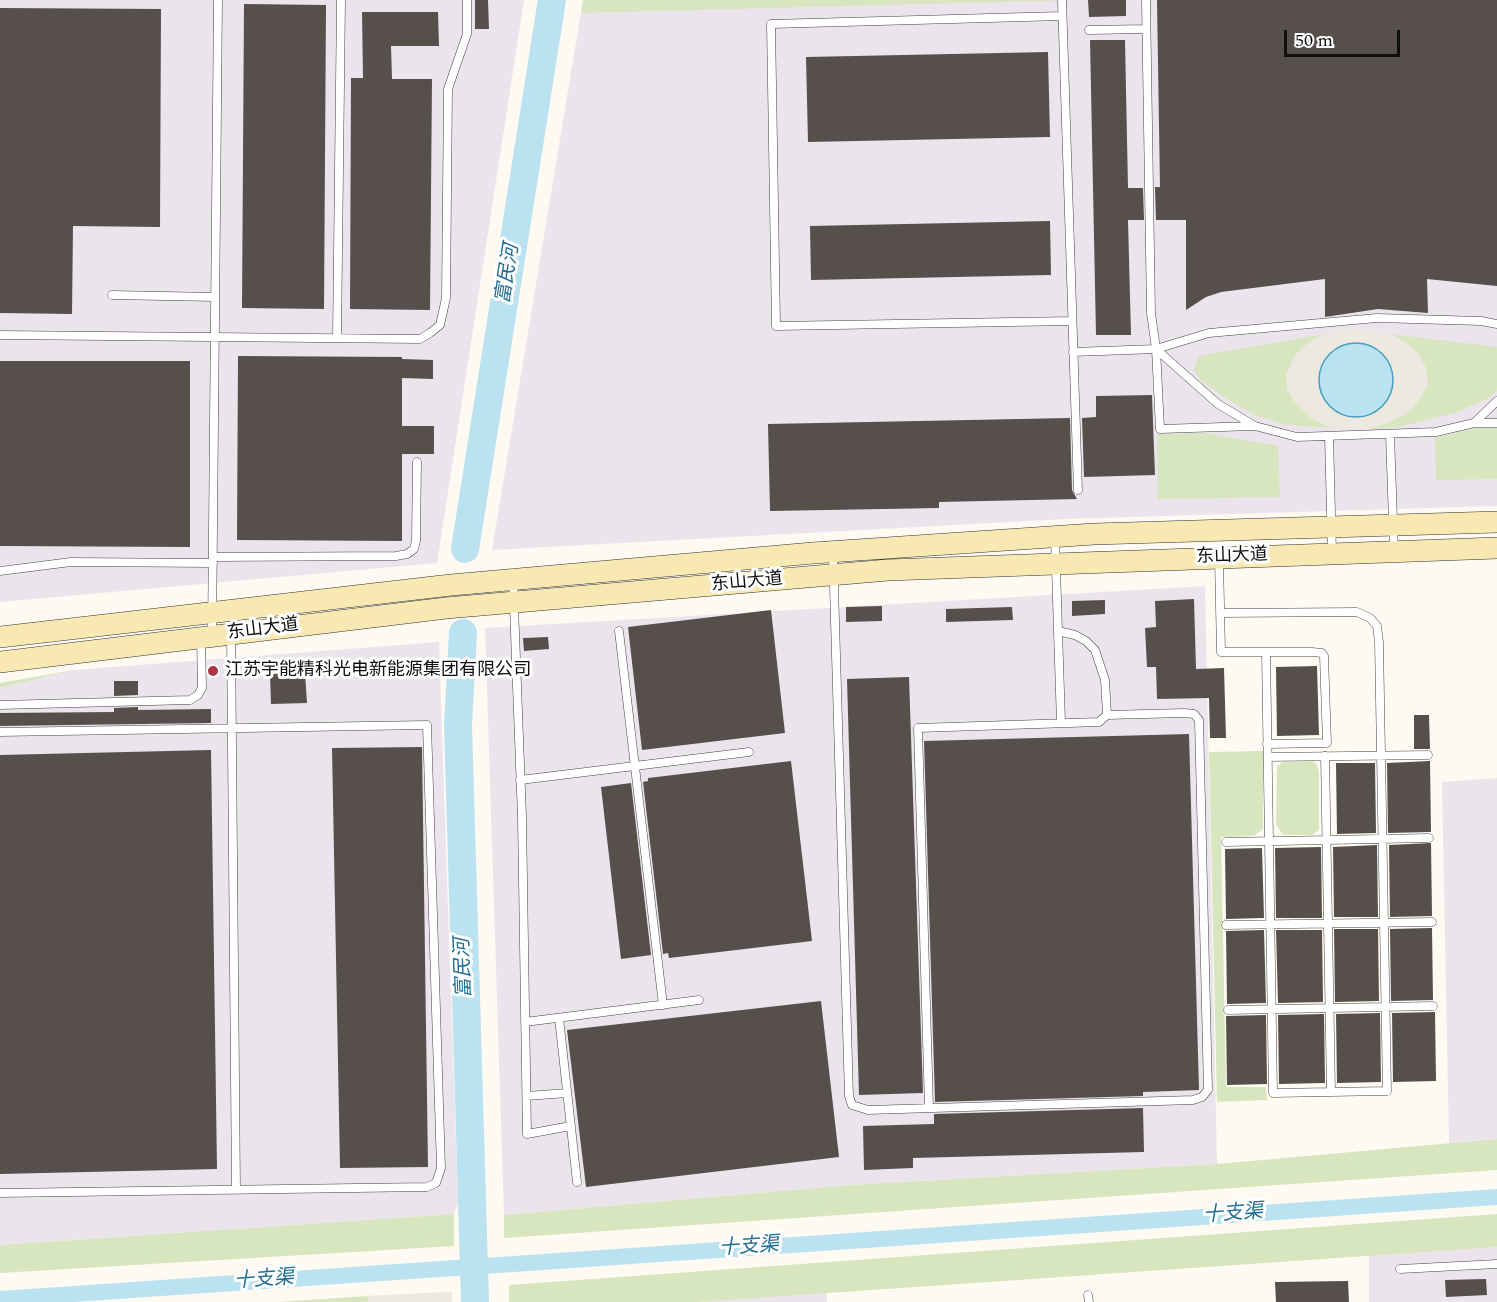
<!DOCTYPE html>
<html>
<head>
<meta charset="utf-8">
<style>
  body { margin:0 }
  #map { position:relative; width:1497px; height:1302px; overflow:hidden; background:#fefaf2; font-family:Spectral,serif }
  canvas { display:block }
  .scale { position:absolute; left:1284px; top:30px; width:116px; height:27px; box-sizing:border-box; border:3px solid #0f0f0f; border-top:0; padding-left:8px; font-size:18px; line-height:21px; white-space:nowrap; color:#0f0f0f; -webkit-text-stroke:4px #fff; paint-order:stroke }
</style>
</head>
<body>
<div id="map">
<canvas width="1497" height="1302"></canvas>
<div class="scale">50 m</div>
</div>
<script>
const g = document.querySelector('canvas').getContext('2d');
g.lineJoin = 'round';
function fill(path, color) { g.fillStyle = color; g.fill(path, 'evenodd'); }
const poly = rows => new Path2D(rows.map(r => 'M' + r).join(''));
function trace(path, color, width, dash) { g.strokeStyle = color; g.lineWidth = width; g.lineCap = dash ? 'butt' : 'round'; g.setLineDash(dash || []); g.stroke(path); }
function drawText(font, color, halo, rows, align = 'center') {
  g.font = font + ' Spectral,"Noto Sans SC",serif'; g.lineWidth = 6; g.setLineDash([]); g.textBaseline = 'middle'; g.strokeStyle = halo; g.fillStyle = color; for (const [text, x, y, turn = 0] of rows) {
    g.save(); g.translate(x, y); g.rotate((+turn || 0) * Math.PI / 180); g.textAlign = isNaN(turn) ? turn : align; if (halo) g.strokeText(text, 0, 0); g.fillText(text, 0, 0); g.restore();
  }
}
const industrial = poly([
  [0,0,524,0,437,563,0,602],
  [583,0,1497,0,1497,506,1066,519,492,550],
  [1205,586,1217,1164,850,1185,504,1215,485,628],
  [439,642,458,1203,454,1214,0,1245,0,688,74,670],
  [1497,778,1497,1139,1449,1143,1442,782],
  [1497,1247,1497,1302,1369,1302,1369,1254],
  [826,1292,827,1302,698,1302]
]);
const green = poly([
  [583,0,1076,0,581,13],
  [1383,333,1497,347,1497,391,1487,399,1455,413,1398,427,1368,429,1403,416,1414,407,1427,386,1428,377,1393,335],
  [1324,334,1308,343,1291,362,1312,419,1332,428,1350,429,1286,425,1255,415,1225,398,1199,379,1194,370,1198,357,1204,355],
  [1473,428,1497,428,1497,479,1436,480,1435,438],
  [1206,433,1278,446,1280,497,1158,499,1157,434],
  [74,670,0,688,0,683],
  [1263,751,1263,829,1254,836,1221,837,1226,1087,1266,1087,1267,1100,1217,1102,1209,752],
  [1312,761,1316,763,1319,772,1319,830,1312,835,1283,835,1276,824,1277,766,1283,762],
  [1497,1139,1497,1170,504,1238,504,1215,850,1185,1217,1164],
  [454,1214,454,1246,0,1273,0,1245],
  [1497,1214,1497,1247,698,1302,509,1302,509,1285],
  [452,1292,452,1302,277,1302,368,1296]
]);
const plaza = poly([
  [1357,328,1393,335,1407,343,1418,353,1426,368,1427,387,1414,407,1389,423,1368,429,1332,428,1312,419,1294,401,1287,390,1286,375,1296,354,1308,343,1324,334],
  [452,1292,452,1302,368,1302,368,1296]
]);
const water = poly([
  '1319 380a37 37 0 1 1 74 0a37 37 0 1 1-74 0Z'
]);
const canal = poly([
  [0,1299,1497,1197]
]);
const river = poly([
  [465,549,552,0],
  [463,633,458,725,475,1302]
]);
const building = poly([
  [475,0,488,0,489,29,475,29],
  [1088,0,1126,0,1126,16,1089,17],
  [1157,0,1497,0,1497,286,1427,279,1428,313,1378,309,1325,317,1325,279,1221,292,1206,297,1186,310,1186,220,1156,220,1155,187,1160,187],
  [244,4,326,5,324,309,242,308],
  [0,8,161,9,160,227,73,226,72,314,0,313],
  [362,12,438,12,439,46,391,46,392,79,432,79,430,310,350,309,351,78,363,78],
  [1090,40,1125,40,1128,188,1143,188,1144,220,1128,220,1131,335,1096,335],
  [1048,52,1050,137,808,142,806,57],
  [1050,221,1051,275,811,280,810,226],
  [238,356,402,357,402,359,433,360,433,379,402,378,402,426,434,426,434,454,402,454,402,541,237,540],
  [0,361,190,361,190,547,0,546],
  [1152,395,1155,475,1084,477,1082,418,1096,417,1096,396],
  [1070,418,1072,490,1077,499,939,502,939,508,770,511,768,424],
  [1194,599,1196,669,1224,668,1226,738,1210,738,1209,698,1157,699,1156,667,1147,667,1145,628,1156,627,1155,601],
  [1105,600,1105,614,1072,616,1072,601],
  [882,606,882,621,846,622,846,607],
  [1012,607,1013,620,946,622,946,609],
  [771,610,785,733,642,750,628,627],
  [548,637,549,649,524,651,523,638],
  [1317,666,1319,735,1277,736,1276,667],
  [305,673,307,703,271,704,270,674],
  [909,677,923,1093,859,1095,847,679],
  [114,681,138,681,138,695,114,696],
  [138,707,138,710,211,709,211,723,0,726,0,713,114,712,114,708],
  [1414,715,1429,715,1430,749,1414,749],
  [1189,734,1199,1090,1143,1092,1143,1096,935,1102,924,741],
  [422,747,428,1167,340,1168,332,748],
  [211,750,217,1169,0,1174,0,755],
  [791,761,812,941,669,958,668,953,663,954,643,782,648,781,648,778],
  [1430,761,1431,832,1388,833,1387,763],
  [1336,763,1375,763,1376,833,1337,834],
  [631,783,651,955,621,959,601,787],
  [1431,843,1432,916,1390,917,1389,845],
  [1377,845,1378,917,1334,917,1333,847],
  [1321,847,1322,918,1276,918,1275,848],
  [1262,848,1264,918,1226,919,1225,849],
  [1432,928,1433,1000,1391,1001,1390,929],
  [1334,929,1378,929,1379,1001,1335,1002],
  [1264,930,1266,1003,1227,1004,1226,931],
  [1276,930,1322,930,1323,1002,1278,1003],
  [821,1001,839,1157,586,1187,567,1030],
  [1435,1012,1436,1081,1393,1082,1392,1013],
  [1380,1013,1381,1082,1337,1083,1336,1014],
  [1324,1014,1325,1083,1279,1084,1278,1015],
  [1266,1015,1267,1084,1227,1085,1226,1016],
  [1143,1108,1144,1152,913,1158,913,1168,864,1170,863,1126,934,1124,934,1114],
  [1486,1279,1487,1295,1446,1297,1445,1280],
  [1348,1281,1349,1302,1276,1302,1275,1282]
]);
const lane = poly([
  [1062,0,1078,490],
  [1146,0,1151,313,1156,349,1209,333,1377,318,1481,321,1497,324],
  [1062,16,771,24,776,326,1072,321],
  [1089,30,1146,29],
  [112,295,215,297],
  [0,335,420,339,430,333,440,325,446,298,448,89,467,34,467,0],
  [337,338,341,0],
  [1156,349,1160,429,1254,426],
  [1073,352,1156,349,1218,404,1255,426,1297,437,1436,432,1474,423,1497,423],
  [1474,423,1497,401],
  [1390,434,1394,550],
  [1329,436,1332,552],
  [1055,538,1061,723],
  [833,553,849,1096,852,1105,868,1110,1193,1100,1202,1097,1208,1090,1199,720,1194,714,1184,713,1107,715,1099,722,918,728,929,1108],
  [213,557,396,556,407,554,414,549,416,541,417,462],
  [1219,559,1221,652,1312,652,1322,653,1324,656,1327,743,1267,744],
  [0,571,71,562,213,563],
  [513,580,522,817,527,1134,571,1126],
  [1220,613,1357,612,1370,618,1377,626,1379,642,1387,1091,1273,1093,1266,652],
  [619,631,663,1005],
  [1058,631,1075,635,1086,641,1095,650,1105,680,1107,715],
  [212,634,218,0],
  [231,635,236,1189],
  [0,705,190,700,198,695,202,688,201,639],
  [0,732,427,725,441,1168,436,1183,427,1187,0,1193],
  [1325,756,1331,1092],
  [1268,757,1428,755],
  [520,780,749,752],
  [1226,842,1429,838],
  [1226,925,1432,922],
  [1228,1010,1433,1006],
  [559,1018,577,1182],
  [525,1022,699,1000],
  [527,1096,567,1093],
  [1400,1269,1497,1264],
  [1088,1295,1089,1302]
]);
const secondary = poly([
  [0,637,451,585,813,553,1094,534,1497,522],
  [0,662,446,608,888,570,1497,548]
]);
const markers = [
  [213,671,6,"#b33346"]
];
const streetNames = [
  ["东山大道",1232,557,-2],
  ["东山大道",747,583,-5],
  ["东山大道",263,630,-7]
];
const poiNames = [
  ["江苏宇能精科光电新能源集团有限公司",225,671]
];
const waterNames = [
  ["富民河",509,274,-81],
  ["富民河",465,968,-92],
  ["十支渠",1233,1215,-4],
  ["十支渠",749,1248,-4],
  ["十支渠",264,1281,-4]
];
fill(industrial, '#ebe4ec');
fill(green, '#d7e6be');
fill(plaza, '#eee9e0');
fill(water, '#bbe2f1');
trace(water, '#489dc1', 1.5);
trace(canal, '#bbe2f1', 16);
trace(river, '#bbe2f1', 28);
fill(building, '#564f4c');
trace(lane, '#424242', 9);
trace(secondary, '#313131', 22);
trace(lane, '#fff', 8);
trace(secondary, '#f8e9b3', 21);
for (const [x, y, r, color] of markers) { const dot = new Path2D(); dot.arc(x, y, r, 0, 2 * Math.PI); g.fillStyle = color; g.fill(dot); trace(dot, '#fff', 2); }
drawText('18px', '#0f0f0f', '#fff', streetNames);
drawText('18px', '#0f0f0f', '#fff', poiNames, 'left');
drawText('italic 20px', '#236f96', '#fff', waterNames);
</script>
</body>
</html>
